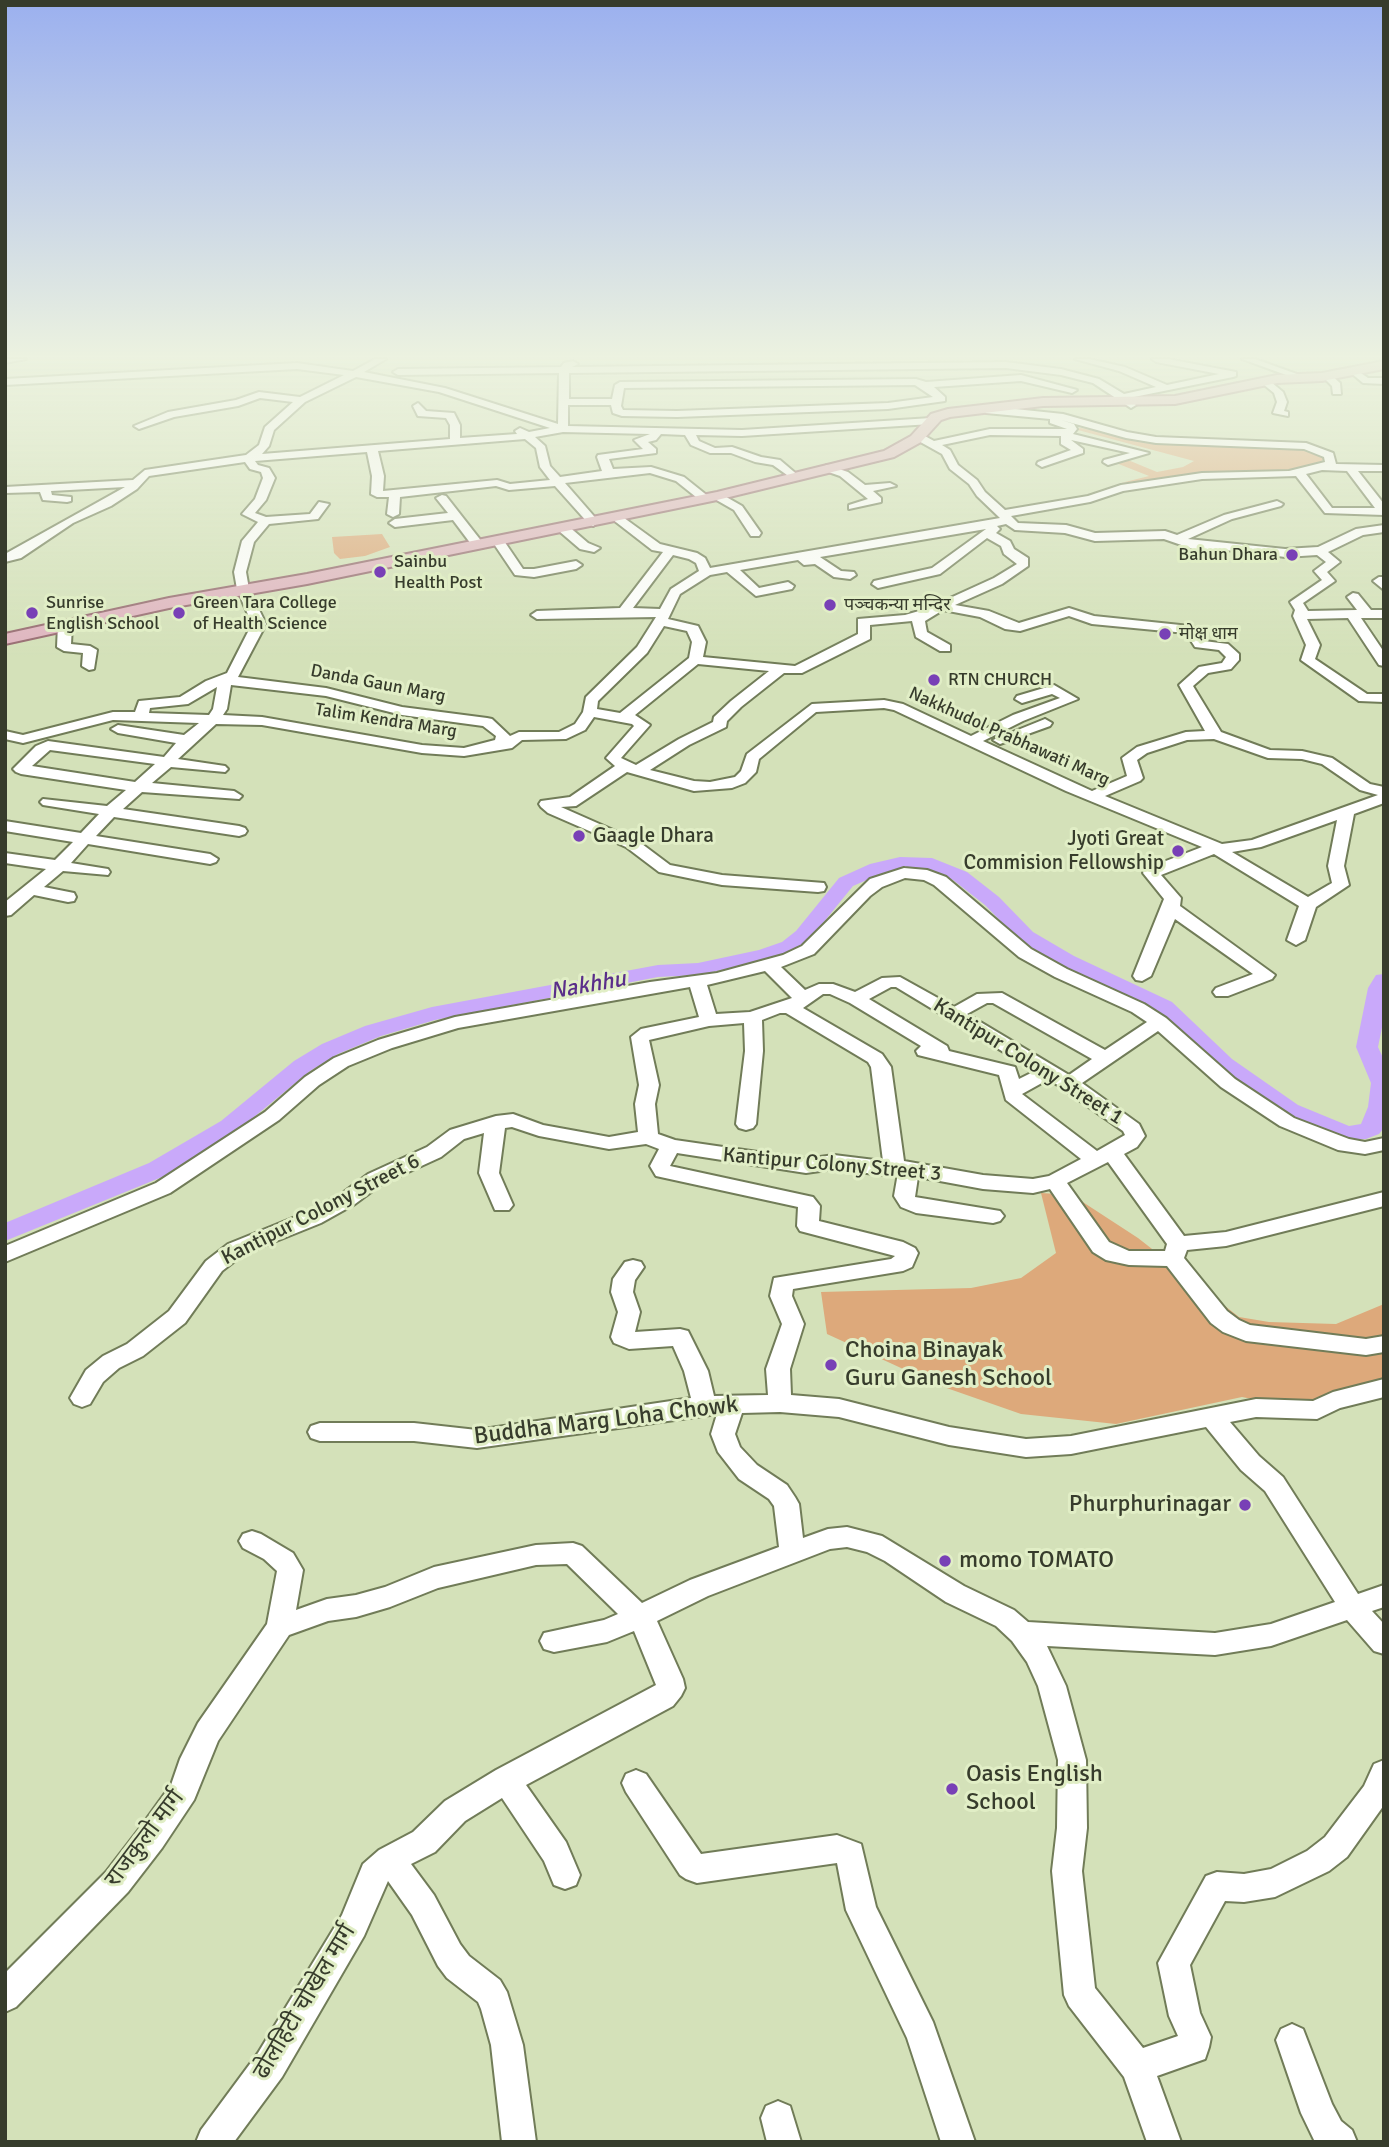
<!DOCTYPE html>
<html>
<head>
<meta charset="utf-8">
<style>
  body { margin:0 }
  #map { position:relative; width:1389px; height:2147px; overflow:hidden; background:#d4e1b9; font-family:Signika,sans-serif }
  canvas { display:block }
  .frame { position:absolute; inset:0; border:7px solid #373c2c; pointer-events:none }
</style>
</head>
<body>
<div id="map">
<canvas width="1389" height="2147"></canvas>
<div class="frame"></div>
</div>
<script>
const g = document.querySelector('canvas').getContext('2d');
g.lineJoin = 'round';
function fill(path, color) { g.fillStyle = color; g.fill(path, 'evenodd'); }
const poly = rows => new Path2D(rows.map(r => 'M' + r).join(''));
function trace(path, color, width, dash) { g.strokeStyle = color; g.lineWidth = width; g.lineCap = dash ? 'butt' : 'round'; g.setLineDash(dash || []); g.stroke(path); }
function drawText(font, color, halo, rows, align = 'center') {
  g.font = font + ' Signika,"Noto Sans Devanagari",sans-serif'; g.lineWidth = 6; g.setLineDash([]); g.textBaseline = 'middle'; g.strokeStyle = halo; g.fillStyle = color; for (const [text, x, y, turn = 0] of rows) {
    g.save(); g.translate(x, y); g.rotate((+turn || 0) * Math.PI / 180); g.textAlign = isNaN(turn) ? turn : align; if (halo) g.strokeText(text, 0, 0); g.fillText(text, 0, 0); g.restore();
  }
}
const green = poly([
  [1081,428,1139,440,1315,449,1326,455,1321,462,1289,472,1214,472,1121,483,1149,476,1116,463,1128,460,1157,472,1183,467,1194,461,1074,429],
  [382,534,390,547,365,556,340,559,334,553,332,537],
  [1041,1193,1072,1195,1138,1238,1239,1317,1269,1322,1336,1324,1384,1304,1384,1382,1304,1409,1242,1397,1116,1424,1021,1414,938,1385,827,1334,821,1292,971,1288,1021,1278,1056,1253]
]);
const river = poly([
  [900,857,932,858,967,872,999,897,1033,932,1074,956,1172,1002,1232,1059,1298,1105,1349,1126,1361,1124,1368,1107,1371,1083,1356,1047,1368,988,1376,975,1384,974,1384,1018,1378,1047,1384,1060,1383,1129,1379,1134,1366,1139,1345,1140,1282,1115,1216,1069,1156,1012,1060,964,1019,940,985,905,953,880,929,870,900,869,883,873,853,886,810,939,796,950,772,959,698,975,658,977,435,1020,381,1036,338,1054,310,1071,237,1131,167,1175,5,1241,5,1223,149,1163,221,1121,294,1061,322,1044,365,1026,432,1007,658,965,698,963,759,950,782,942,796,931,839,878,870,864,900,857]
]);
const minor = poly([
  [5,359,26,359,5,363,5,359],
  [375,359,386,359,364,372,445,388,558,424,559,373,398,375,393,372,398,369,561,367,564,363,573,361,578,364,572,367,1006,362,1061,369,1099,379,1124,394,1156,387,1119,371,1075,359,1089,359,1125,367,1167,385,1219,374,1156,362,1152,359,1168,359,1236,372,1236,376,1233,377,1129,398,1136,405,1131,408,1093,383,1061,375,1006,368,569,373,569,399,612,399,615,385,620,382,916,379,926,382,1021,375,1077,390,1072,393,1021,381,934,387,945,397,945,401,888,409,677,417,622,416,613,413,611,405,568,405,568,426,742,430,931,418,936,421,931,424,742,436,696,435,699,441,715,448,732,447,761,457,780,460,800,477,794,480,773,465,755,462,731,453,710,453,691,445,685,435,661,434,656,440,648,442,656,449,656,453,609,459,613,469,651,467,684,477,709,497,709,501,701,501,676,481,650,473,565,483,599,522,593,526,589,524,555,486,509,490,496,486,400,497,399,514,393,517,387,514,389,497,377,497,371,494,372,476,367,452,255,461,258,465,269,468,275,478,266,500,255,513,266,517,310,514,319,502,329,504,318,519,269,524,254,542,246,572,249,589,266,624,238,677,326,688,402,707,487,718,492,719,510,736,519,732,559,732,575,724,583,712,586,697,637,647,656,617,537,619,531,615,537,611,620,608,663,552,652,550,612,519,612,515,620,515,660,544,697,553,705,558,710,568,1000,518,977,496,969,484,950,469,942,454,915,439,915,435,923,435,934,441,990,429,1067,429,1050,423,1050,419,986,413,981,409,986,406,1063,414,1127,432,1156,437,1306,443,1333,453,1336,464,1384,465,1384,471,1358,471,1384,504,1384,515,1325,513,1296,476,1202,479,1123,491,1090,502,1011,516,1018,523,1066,525,1095,533,1165,531,1177,535,1224,515,1277,501,1283,504,1281,506,1232,519,1188,539,1285,549,1318,547,1356,529,1384,525,1384,532,1363,535,1328,552,1340,562,1327,572,1335,581,1303,603,1308,611,1357,610,1347,597,1353,593,1358,594,1371,610,1384,610,1384,618,1361,618,1384,652,1384,666,1379,665,1348,618,1307,619,1320,645,1315,659,1367,694,1384,694,1384,702,1359,701,1301,660,1306,645,1293,616,1295,610,1290,602,1322,580,1314,571,1326,562,1317,555,1285,557,1241,551,1193,549,1164,539,1095,541,1065,533,1015,530,1006,524,997,526,1000,529,996,533,1010,541,1014,549,1028,558,1028,566,1002,584,955,605,989,611,1019,623,1069,608,1094,616,1190,626,1195,627,1204,641,1228,644,1239,654,1239,660,1231,669,1208,673,1193,686,1221,732,1270,750,1302,751,1332,758,1370,784,1384,787,1384,803,1354,814,1344,866,1349,885,1316,907,1305,940,1296,945,1287,940,1299,906,1214,854,1161,875,1181,898,1180,906,1275,975,1272,979,1228,996,1216,996,1213,992,1216,988,1253,974,1175,919,1151,976,1142,981,1136,980,1133,976,1164,899,1143,873,1145,869,1202,847,1066,791,894,710,884,708,816,712,759,759,756,772,745,783,732,788,694,791,627,772,576,806,561,807,638,841,670,865,722,875,824,883,826,887,824,891,818,892,722,885,659,872,626,847,548,813,541,807,539,804,541,801,570,797,615,766,606,758,634,726,632,724,594,717,585,730,566,739,522,740,512,748,464,756,422,753,262,725,216,724,178,759,225,766,228,769,225,772,171,767,152,783,234,791,242,796,239,799,142,792,123,809,239,826,245,828,247,831,245,834,239,836,114,817,96,836,210,854,218,859,216,862,210,864,88,844,71,863,108,869,110,872,108,875,63,871,44,887,74,893,76,897,74,901,68,902,34,895,11,915,5,916,5,902,46,869,5,863,5,853,55,860,73,842,5,831,5,821,81,833,99,814,43,805,40,802,43,799,107,806,126,790,21,774,16,772,13,769,36,746,48,741,164,757,176,743,118,733,111,729,118,725,184,735,199,723,113,720,23,743,5,739,5,731,23,735,113,712,135,712,139,701,180,697,206,681,227,673,252,624,237,589,234,572,242,541,258,522,242,514,255,499,263,478,261,472,250,469,245,462,149,476,137,489,111,506,73,523,21,558,5,562,5,554,125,487,51,491,52,495,71,497,71,501,67,502,43,500,40,492,5,493,5,487,133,480,145,470,246,455,259,445,265,427,293,402,260,398,238,406,174,417,139,429,134,426,168,412,236,400,259,392,300,397,344,375,297,369,5,385,5,379,297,363,353,371,375,359],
  [356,377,439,392,550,428,529,432,520,428,515,431,517,434,460,438,460,425,454,413,426,411,418,403,413,406,418,416,446,418,450,425,450,439,262,454,269,446,274,430,305,402,356,377],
  [915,385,933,397,888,403,677,411,623,410,621,406,624,388,915,385],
  [1061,420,1126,438,1156,443,1304,449,1324,457,1325,462,1289,471,1202,473,1121,485,1088,496,1005,510,985,492,977,480,958,465,950,450,942,445,990,435,1061,436,1061,444,1071,450,1038,462,1037,464,1042,467,1083,453,1083,449,1071,440,1130,453,1104,460,1103,462,1108,465,1149,453,1073,434,1077,429,1074,424,1061,420],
  [563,432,650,434,634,440,643,449,598,455,597,457,602,471,560,477,550,466,545,446,535,437,563,432],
  [525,439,536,448,540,467,550,480,510,484,497,480,383,491,384,476,378,451,525,439],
  [1322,470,1347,471,1375,508,1332,508,1306,474,1322,470],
  [986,529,932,568,874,581,872,584,878,588,940,574,987,538,1001,546,1004,554,1017,564,994,578,926,609,905,615,858,619,858,634,795,666,703,657,706,642,698,626,668,619,680,594,710,575,727,572,756,596,792,589,794,586,788,582,759,588,740,570,798,560,804,565,815,564,834,577,850,579,856,575,854,572,841,571,820,557,986,529],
  [673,555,689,559,696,563,699,571,671,589,660,609,633,608,673,555],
  [943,610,980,617,1005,629,1020,631,1069,616,1092,624,1186,633,1195,647,1219,650,1226,657,1222,663,1199,667,1179,685,1205,731,1186,732,1137,747,1122,758,1127,776,1092,791,983,741,1023,721,1078,699,1054,685,1017,696,1015,699,1022,703,1052,694,1060,698,1013,715,971,736,903,704,884,700,812,704,747,754,741,771,735,777,710,782,694,781,650,770,689,745,726,727,727,721,741,707,784,673,802,673,870,639,870,625,912,621,916,637,940,651,950,651,950,645,927,632,926,627,925,621,943,610],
  [664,626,687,631,692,642,689,658,620,713,597,709,598,701,647,653,664,626],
  [698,664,769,671,731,701,714,717,713,722,679,739,636,765,621,758,650,725,635,715,698,664],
  [231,685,326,696,402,715,483,726,496,736,495,740,464,748,422,745,262,717,223,715,227,709,231,685],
  [217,687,213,709,209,715,149,713,150,708,188,704,217,687],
  [1214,739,1268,758,1302,759,1322,764,1360,790,1378,795,1252,840,1222,844,1105,796,1140,781,1143,778,1137,760,1147,753,1187,740,1214,739],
  [50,750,155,764,135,782,32,766,50,750],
  [1337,820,1328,866,1332,883,1308,897,1232,852,1261,847,1337,820],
  [1242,359,1255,359,1308,378,1300,380,1242,359],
  [1355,369,1368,378,1384,378,1384,384,1363,383,1350,372,1355,369],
  [1324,374,1330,374,1340,383,1341,394,1333,394,1332,386,1324,378,1324,374],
  [1265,382,1271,382,1283,392,1287,402,1284,411,1288,412,1288,416,1273,413,1277,402,1274,393,1263,384,1265,382],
  [827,465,848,472,865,485,890,483,896,486,873,491,881,498,881,502,849,509,849,505,868,499,840,476,823,470,822,468,827,465],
  [713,494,721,494,742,506,761,533,759,536,751,536,734,510,713,498,713,494],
  [442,495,446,496,482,542,482,548,474,548,453,520,395,527,389,523,395,519,448,513,436,498,442,495],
  [559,525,567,525,588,543,600,548,594,552,580,549,559,531,559,525],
  [498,537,502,538,523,569,534,569,576,561,582,565,576,569,534,577,515,575,492,541,498,537],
  [1379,577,1384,577,1384,590,1373,581,1379,577],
  [65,621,72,625,71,644,90,646,97,650,94,669,89,670,82,666,83,653,64,651,57,647,58,625,65,621],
  [1045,719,1052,723,1050,726,1000,744,993,740,1045,719],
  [904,868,927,870,946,877,1031,949,1067,969,1144,1004,1166,1018,1235,1079,1294,1118,1349,1139,1365,1142,1384,1138,1384,1150,1365,1154,1338,1150,1280,1126,1221,1087,1158,1031,1082,1083,1139,1124,1145,1136,1137,1147,1124,1154,1184,1236,1226,1232,1384,1192,1384,1206,1226,1246,1187,1250,1184,1258,1227,1311,1239,1320,1250,1325,1366,1339,1384,1336,1384,1352,1366,1355,1246,1341,1223,1332,1211,1323,1167,1266,1129,1265,1106,1260,1093,1252,1050,1189,1033,1193,983,1189,918,1177,915,1197,1000,1211,1004,1216,1000,1221,993,1223,916,1213,901,1207,894,1196,898,1173,894,1173,883,1175,834,1169,806,1173,677,1153,670,1166,813,1197,820,1206,819,1221,903,1242,915,1248,918,1253,912,1267,903,1271,793,1289,792,1296,804,1324,790,1369,791,1395,839,1399,949,1427,1026,1439,1071,1436,1256,1399,1313,1401,1333,1392,1384,1379,1384,1397,1340,1408,1317,1419,1256,1417,1230,1422,1259,1456,1283,1477,1358,1594,1384,1585,1384,1607,1372,1611,1384,1624,1384,1654,1374,1651,1347,1620,1271,1646,1215,1655,1047,1646,1066,1686,1086,1760,1087,1828,1082,1871,1095,1988,1143,2048,1178,2036,1169,2016,1158,1963,1206,1876,1217,1872,1244,1874,1271,1869,1307,1851,1325,1837,1364,1786,1374,1764,1384,1760,1384,1805,1347,1857,1329,1871,1275,1897,1244,1902,1225,1901,1190,1965,1200,2013,1211,2037,1209,2047,1205,2059,1157,2076,1181,2142,1147,2142,1124,2077,1069,2006,1064,1995,1052,1871,1057,1828,1058,1760,1038,1686,1027,1662,1012,1641,996,1626,946,1602,885,1561,867,1552,847,1547,830,1549,708,1596,657,1621,683,1679,685,1688,681,1696,673,1706,526,1785,566,1842,580,1875,576,1885,565,1889,554,1885,544,1861,502,1798,465,1821,435,1852,411,1864,434,1895,460,1944,469,1956,500,1980,507,1992,523,2045,536,2142,502,2142,491,2045,481,2009,478,2002,447,1978,438,1966,412,1915,388,1881,364,1936,282,2077,234,2142,196,2142,201,2130,258,2053,342,1915,363,1864,379,1850,413,1832,445,1801,496,1770,656,1685,634,1631,607,1642,554,1652,544,1649,540,1641,544,1633,604,1620,618,1614,567,1564,536,1565,438,1588,390,1607,356,1617,328,1621,289,1635,218,1741,194,1800,162,1848,128,1892,16,2007,5,2012,5,1973,106,1872,140,1828,171,1785,180,1759,198,1723,267,1624,277,1571,264,1559,243,1548,239,1541,243,1534,252,1531,261,1534,293,1553,303,1570,296,1610,327,1599,356,1595,385,1587,434,1567,536,1545,573,1543,582,1546,642,1603,690,1580,779,1547,774,1506,769,1499,739,1479,718,1452,711,1434,717,1414,477,1448,414,1441,320,1441,311,1438,308,1432,311,1426,320,1423,414,1423,477,1430,691,1398,684,1371,673,1346,629,1349,614,1343,611,1337,618,1312,611,1292,613,1279,625,1262,633,1260,641,1262,644,1267,635,1280,633,1292,640,1312,635,1332,680,1329,688,1331,708,1371,714,1396,768,1395,766,1369,782,1324,770,1296,774,1278,891,1259,895,1256,800,1231,797,1226,798,1207,656,1176,650,1166,659,1149,646,1144,609,1149,539,1136,512,1127,505,1128,499,1173,513,1205,509,1210,495,1210,479,1173,484,1133,464,1139,441,1157,382,1184,355,1204,321,1223,244,1254,222,1271,185,1323,143,1356,119,1368,103,1382,90,1404,82,1407,74,1404,70,1398,86,1370,103,1356,127,1344,169,1311,206,1261,228,1244,305,1213,341,1194,368,1174,427,1147,450,1130,496,1116,513,1114,543,1125,609,1137,638,1132,635,1104,639,1085,631,1037,641,1029,699,1017,690,987,458,1028,392,1048,348,1066,319,1085,279,1120,170,1193,5,1262,5,1246,156,1183,265,1112,305,1077,334,1058,378,1040,455,1017,650,982,717,973,783,955,802,946,870,879,904,868],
  [905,878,924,880,934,885,1019,957,1055,977,1132,1012,1147,1022,1105,1050,1002,993,977,994,954,1007,900,977,882,978,855,992,833,984,819,984,805,990,781,967,814,954,870,896,882,887,905,878],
  [765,971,792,998,750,1012,716,1014,707,985,765,971],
  [891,987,896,987,1035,1071,1019,1079,1015,1067,949,1051,947,1046,869,999,891,987],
  [823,994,830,994,850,1003,921,1046,916,1051,918,1055,999,1075,1006,1100,1081,1159,1049,1176,1033,1179,983,1175,904,1161,891,1067,882,1054,803,1008,823,994],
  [987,1003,993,1003,1092,1059,1069,1075,967,1014,987,1003],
  [780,1013,786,1013,868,1062,871,1067,883,1161,834,1155,806,1159,675,1140,658,1134,655,1104,659,1085,649,1040,709,1026,744,1023,745,1051,736,1124,739,1128,746,1130,753,1128,756,1124,763,1051,762,1020,780,1013],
  [1049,1079,1123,1131,1125,1135,1097,1151,1022,1094,1049,1079],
  [1108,1162,1167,1244,1165,1251,1129,1251,1109,1242,1067,1183,1108,1162],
  [780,1412,839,1417,949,1445,1026,1457,1071,1454,1206,1427,1241,1470,1265,1491,1335,1602,1271,1624,1215,1633,1028,1622,1014,1610,964,1586,882,1536,847,1527,828,1529,803,1538,799,1504,795,1497,787,1485,757,1465,740,1447,735,1434,742,1413,780,1412],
  [636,1770,646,1774,701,1854,837,1835,861,1844,876,1907,933,2022,975,2142,941,2142,907,2038,846,1910,837,1863,697,1883,686,1879,680,1875,626,1792,622,1783,626,1774,636,1770],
  [1292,2024,1303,2029,1332,2104,1341,2121,1352,2130,1357,2142,1315,2142,1301,2113,1276,2040,1281,2029,1292,2024],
  [778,2101,790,2106,801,2142,767,2142,761,2118,766,2106,778,2101]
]);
const major = poly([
  [1384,361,1384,369,1322,381,1277,383,1175,404,1043,406,950,417,941,420,921,442,894,457,717,500,307,584,169,608,5,644,5,634,169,598,307,574,717,492,884,451,911,436,931,414,948,409,1043,398,1175,396,1277,375,1322,373,1384,361]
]);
const markers = [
  [1292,555,7,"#7840b6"],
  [380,572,7,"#7840b6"],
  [830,605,7,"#7840b6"],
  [32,613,7,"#7840b6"],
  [179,613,7,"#7840b6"],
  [1165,634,7,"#7840b6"],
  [934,680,7,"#7840b6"],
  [579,836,7,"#7840b6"],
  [1178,851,7,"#7840b6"],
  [831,1365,7,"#7840b6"],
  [1245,1505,7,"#7840b6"],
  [945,1561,7,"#7840b6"],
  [952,1789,7,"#7840b6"]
];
const farPoinames = [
  ["Bahun Dhara",1278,555,"right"],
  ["Sainbu",394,562],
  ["Health Post",394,583],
  ["Sunrise",46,603],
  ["English School",46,624],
  ["Green Tara College",193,603],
  ["of Health Science",193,624],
  ["पञ्चकन्या मन्दिर",844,605],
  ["मोक्ष धाम",1179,634],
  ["RTN CHURCH",948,680]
];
const farStreetnames = [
  ["Danda Gaun Marg",378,684,11],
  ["Talim Kendra Marg",386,721,9],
  ["Nakkhudol Prabhawati Marg",1009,737,24]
];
const poiNames = [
  ["Gaagle Dhara",593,836],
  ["Jyoti Great",1164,839,"right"],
  ["Commision Fellowship",1164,863,"right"]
];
const streetNames = [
  ["Kantipur Colony Street 1",1028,1062,32],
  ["Kantipur Colony Street 3",832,1165,5],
  ["Kantipur Colony Street 6",321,1210,-27]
];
const waterNames = [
  ["Nakhhu",588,986,-10]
];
const nearPoinames = [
  ["Choina Binayak",845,1351],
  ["Guru Ganesh School",845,1379],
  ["Phurphurinagar",1231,1505,"right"],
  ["momo TOMATO",959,1561],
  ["Oasis English",966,1775],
  ["School",966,1803]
];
const nearStreetnames = [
  ["Buddha Marg Loha Chowk",606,1421,-7],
  ["राजकुलो मार्ग",145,1839,-53],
  ["ढोलहिटी चोखेल मार्ग",305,2002,-59]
];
fill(green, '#dda97b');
fill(river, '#c9a9fa');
trace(minor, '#717c58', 4);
trace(major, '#966a70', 4);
fill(minor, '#fff');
fill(major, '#dfb4bf');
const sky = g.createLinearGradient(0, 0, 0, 659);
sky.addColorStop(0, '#9bb0ef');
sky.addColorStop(0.54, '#ecf2e0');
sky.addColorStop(1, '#ecf2e000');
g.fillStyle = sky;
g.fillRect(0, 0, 1389, 659);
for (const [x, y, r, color] of markers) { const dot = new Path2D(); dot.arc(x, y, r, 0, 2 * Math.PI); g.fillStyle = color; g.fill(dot); trace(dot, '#e1eec6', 2.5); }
drawText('18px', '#373c2c', '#e1eec6', farPoinames, 'left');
drawText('18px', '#373c2c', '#e1eec6', farStreetnames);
drawText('21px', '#373c2c', '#e1eec6', poiNames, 'left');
drawText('21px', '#373c2c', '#e1eec6', streetNames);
drawText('italic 23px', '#5a2e8a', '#e1eec6', waterNames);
drawText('24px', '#373c2c', '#e1eec6', nearPoinames, 'left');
drawText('24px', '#373c2c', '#e1eec6', nearStreetnames);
</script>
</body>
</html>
